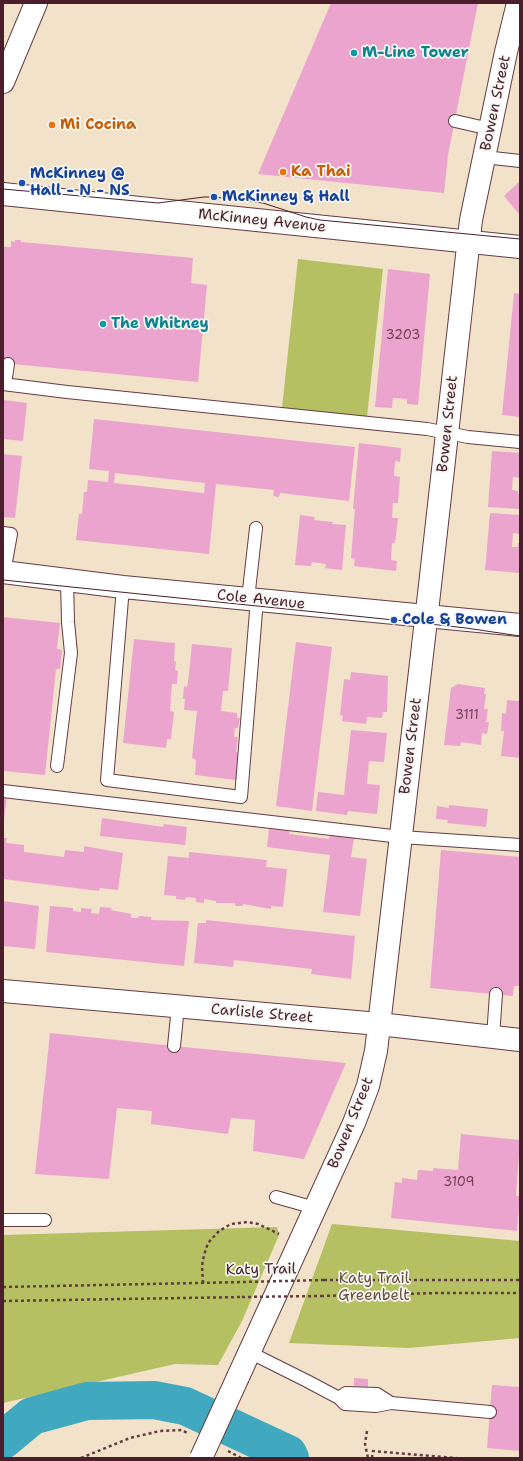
<!DOCTYPE html>
<html>
<head>
<meta charset="utf-8">
<style>
  body { margin:0 }
  #map { position:relative; width:523px; height:1461px; overflow:hidden; background:#f2e2c9; font-family:"Shantell Sans",sans-serif }
  canvas { display:block }
  .frame { position:absolute; inset:0; border:4px solid #4a1f2b; pointer-events:none }
</style>
</head>
<body>
<div id="map">
<canvas width="523" height="1461"></canvas>
<div class="frame"></div>
</div>
<script>
const g = document.querySelector('canvas').getContext('2d');
g.lineJoin = 'round';
function fill(path, color) { g.fillStyle = color; g.fill(path, 'evenodd'); }
const poly = rows => new Path2D(rows.map(r => 'M' + r).join(''));
function trace(path, color, width, dash) { g.strokeStyle = color; g.lineWidth = width; g.lineCap = dash ? 'butt' : 'round'; g.setLineDash(dash || []); g.stroke(path); }
function drawText(font, color, halo, rows, align = 'center') {
  g.font = font + ' "Shantell Sans",sans-serif'; g.lineWidth = 3.5; g.setLineDash([]); g.textBaseline = 'middle'; g.strokeStyle = halo; g.fillStyle = color; for (const [text, x, y, turn = 0] of rows) {
    g.save(); g.translate(x, y); g.rotate((+turn || 0) * Math.PI / 180); g.textAlign = isNaN(turn) ? turn : align; if (halo) g.strokeText(text, 0, 0); g.fillText(text, 0, 0); g.restore();
  }
}
const green = poly([
  [298,259,383,269,367,417,282,408],
  [332,1224,520,1241,520,1338,408,1348,289,1343],
  [277,1227,279,1235,242,1321,218,1365,175,1364,3,1403,3,1235]
]);
const river = poly([
  [3,1440,32,1416,87,1401,154,1400,185,1406,288,1454,290,1458]
]);
const building = poly([
  [331,3,478,3,448,155,444,193,258,174],
  [520,181,520,215,504,196],
  [15,240,21,240,21,242,193,258,191,283,207,285,198,382,3,363,3,247,11,247,11,241,15,242],
  [388,269,430,274,418,405,407,404,407,399,393,398,392,408,375,407],
  [514,293,520,294,520,417,502,415],
  [4,400,27,403,23,441,3,439],
  [94,419,355,447,349,501,280,493,279,497,273,496,274,490,216,484,209,554,76,540,79,514,82,514,84,492,87,492,88,480,108,482,109,471,89,469],
  [115,473,205,483,204,493,114,483],
  [359,443,401,448,400,462,395,461,394,476,400,477,398,503,393,503,392,518,398,518,395,543,392,543,391,560,397,561,396,571,354,566,355,559,351,558,355,509,353,509],
  [492,451,520,453,520,478,513,477,512,490,518,491,518,494,520,494,519,509,488,507],
  [3,454,22,456,15,518,3,517],
  [490,513,520,515,520,534,513,533,512,547,518,547,518,543,520,543,520,573,485,570],
  [300,515,315,517,314,520,333,522,332,524,346,525,342,570,325,568,326,564,312,562,311,566,295,565],
  [3,617,60,623,57,649,62,650,60,669,56,669,45,775,3,771],
  [134,639,175,643,174,661,176,662,175,670,178,671,177,684,172,684,170,711,174,712,171,739,167,739,166,748,123,743],
  [296,642,332,647,312,811,276,806],
  [192,644,232,648,228,691,223,691,221,711,237,713,237,718,240,718,238,728,235,728,234,737,238,737,236,752,239,753,236,780,195,775,196,760,192,758,197,711,184,710,185,699,183,699,184,686,187,687,188,682],
  [351,672,388,676,387,712,383,712,382,718,367,717,366,724,342,721,343,716,340,715,344,679,350,680],
  [458,684,485,688,484,694,486,694,484,709,488,709,486,722,489,722,487,734,482,733,481,745,461,742,460,746,444,745,451,688],
  [507,700,520,701,520,758,501,756,504,731,501,731,502,713,506,714],
  [351,730,387,733,384,762,369,761,367,784,380,785,377,814,348,811,347,815,316,811,318,792,344,795],
  [3,794,7,795,4,819,3,819],
  [449,805,488,809,486,827,447,823,448,820,436,819,437,806,449,808],
  [102,818,163,827,164,824,187,827,185,845,100,836],
  [269,829,289,831,289,834,329,839,330,835,354,838,351,857,367,859,360,916,323,912,330,855,267,847],
  [3,838,7,838,6,843,24,845,24,852,64,857,65,850,84,852,84,846,123,853,118,890,100,888,99,891,3,879],
  [441,850,520,857,520,986,514,986,513,996,430,988],
  [189,852,267,860,266,867,287,869,283,907,271,906,271,909,243,904,243,906,235,906,235,903,216,903,216,901,204,899,204,903,196,902,196,898,186,897,185,900,176,899,176,896,164,895,168,856,189,858],
  [3,901,39,906,35,949,3,946],
  [50,906,73,908,73,911,81,912,81,908,92,909,91,913,99,914,100,907,112,908,111,910,131,914,131,918,138,918,139,916,151,917,151,920,189,921,184,966,46,952],
  [206,920,355,936,351,979,311,974,312,969,234,960,233,967,194,963,198,923,206,923],
  [50,1033,174,1046,346,1063,304,1159,253,1151,255,1120,231,1118,228,1134,151,1124,152,1111,117,1108,109,1179,35,1174],
  [461,1134,520,1140,516,1196,520,1196,517,1231,391,1218,395,1182,402,1183,402,1178,417,1180,418,1170,433,1171,433,1168,458,1170],
  [354,1378,368,1379,368,1387,354,1386],
  [492,1385,520,1387,520,1451,487,1448]
]);
const path = poly([
  [324,1280,520,1280],
  [203,1283,202,1266,204,1255,208,1243,219,1231,231,1224,247,1222,258,1224,279,1234],
  [3,1287,243,1282],
  [321,1296,439,1293,520,1293],
  [3,1301,242,1297],
  [367,1431,365,1444,368,1458],
  [228,1451,241,1458],
  [81,1458,130,1438,160,1431,182,1430,189,1434],
  [372,1458,373,1451,457,1458]
]);
const service = poly([
  [455,121,490,129],
  [484,157,520,161],
  [3,384,67,392,427,429,468,437,520,442],
  [5,384,8,364],
  [3,533,11,534,4,573],
  [123,587,107,780,241,797,257,599],
  [248,599,256,528],
  [57,766,71,653,68,622,67,580],
  [3,791,401,837,520,845],
  [493,1037,496,994],
  [174,1046,178,1006],
  [276,1197,315,1208],
  [3,1220,45,1220],
  [249,1352,307,1381,339,1398,345,1404,376,1406,391,1403,490,1412],
  [339,1398,346,1393,377,1394,391,1403]
]);
const minor = poly([
  [3,572,123,587,520,625]
]);
const tertiary = poly([
  [3,82,36,3],
  [3,194,520,247],
  [3,991,379,1024,520,1040],
  [238,1377,354,1123,368,1086,376,1051,429,594,471,220,506,52,518,3]
]);
const tram = poly([
  [3,189,158,203,204,197,214,197,263,203,306,217,320,220,520,239],
  [3,580,394,620,466,628,520,636]
]);
const pathBridge = poly([
  [243,1282,324,1280],
  [242,1297,321,1296]
]);
const tertiaryBridge = poly([
  [201,1458,238,1377]
]);
const markers = [
  [354,53,4,"#0f9aa8"],
  [52,125,4,"#e8710a"],
  [283,172,4,"#e8710a"],
  [22,183,4,"#1a4fb4"],
  [214,197,4,"#1a4fb4"],
  [103,324,4,"#0f9aa8"],
  [394,620,4,"#1a4fb4"]
];
const numberNames = [
  ["3203",403,336],
  ["3111",467,716],
  ["3109",459,1183]
];
const cultureNames = [
  ["M-Line Tower",362,53],
  ["The Whitney",111,324]
];
const streetNames = [
  ["Bowen Street",496,103,-78],
  ["McKinney Avenue",262,221,6],
  ["Bowen Street",448,424,-84],
  ["Cole Avenue",261,600,6],
  ["Bowen Street",411,746,-83],
  ["Carlisle Street",262,1014,5],
  ["Bowen Street",351,1123,-68],
  ["Katy Trail",261,1270,-1]
];
const foodNames = [
  ["Mi Cocina",60,125],
  ["Ka Thai",291,172]
];
const transitNames = [
  ["McKinney @",30,174],
  ["Hall - N - NS",30,191],
  ["McKinney & Hall",222,197],
  ["Cole & Bowen",402,620]
];
const parkNames = [
  ["Katy Trail",374,1279],
  ["Greenbelt",374,1296]
];
fill(green, '#b4c062');
trace(river, '#40a9c0', 38);
fill(building, '#eba4ce');
trace(service, '#633c43', 14);
trace(minor, '#633c43', 24);
trace(tertiary, '#633c43', 24);
trace(path, '#633c43', 2.5, [3, 3]);
trace(service, '#fff', 12);
trace(minor, '#fff', 22);
trace(tertiary, '#fff', 22);
trace(tram, '#4a1f2b', 1);
trace(tertiaryBridge, '#633c43', 24, []);
trace(pathBridge, '#633c43', 2.5, [3, 3]);
trace(tertiaryBridge, '#fff', 22);
for (const [x, y, r, color] of markers) { const dot = new Path2D(); dot.arc(x, y, r, 0, 2 * Math.PI); g.fillStyle = color; g.fill(dot); trace(dot, '#f6f6f2', 1.5); }
drawText('13px', '#724054', null, numberNames);
drawText('bold 15px', '#0d838f', '#f6f6f2', cultureNames, 'left');
drawText('15px', '#4a1f2b', '#f6f6f2', streetNames);
drawText('bold 15px', '#c56008', '#f6f6f2', foodNames, 'left');
drawText('bold 15px', '#164399', '#f6f6f2', transitNames, 'left');
drawText('15px', '#6a4f3c', '#f6f6f2', parkNames);
</script>
</body>
</html>
